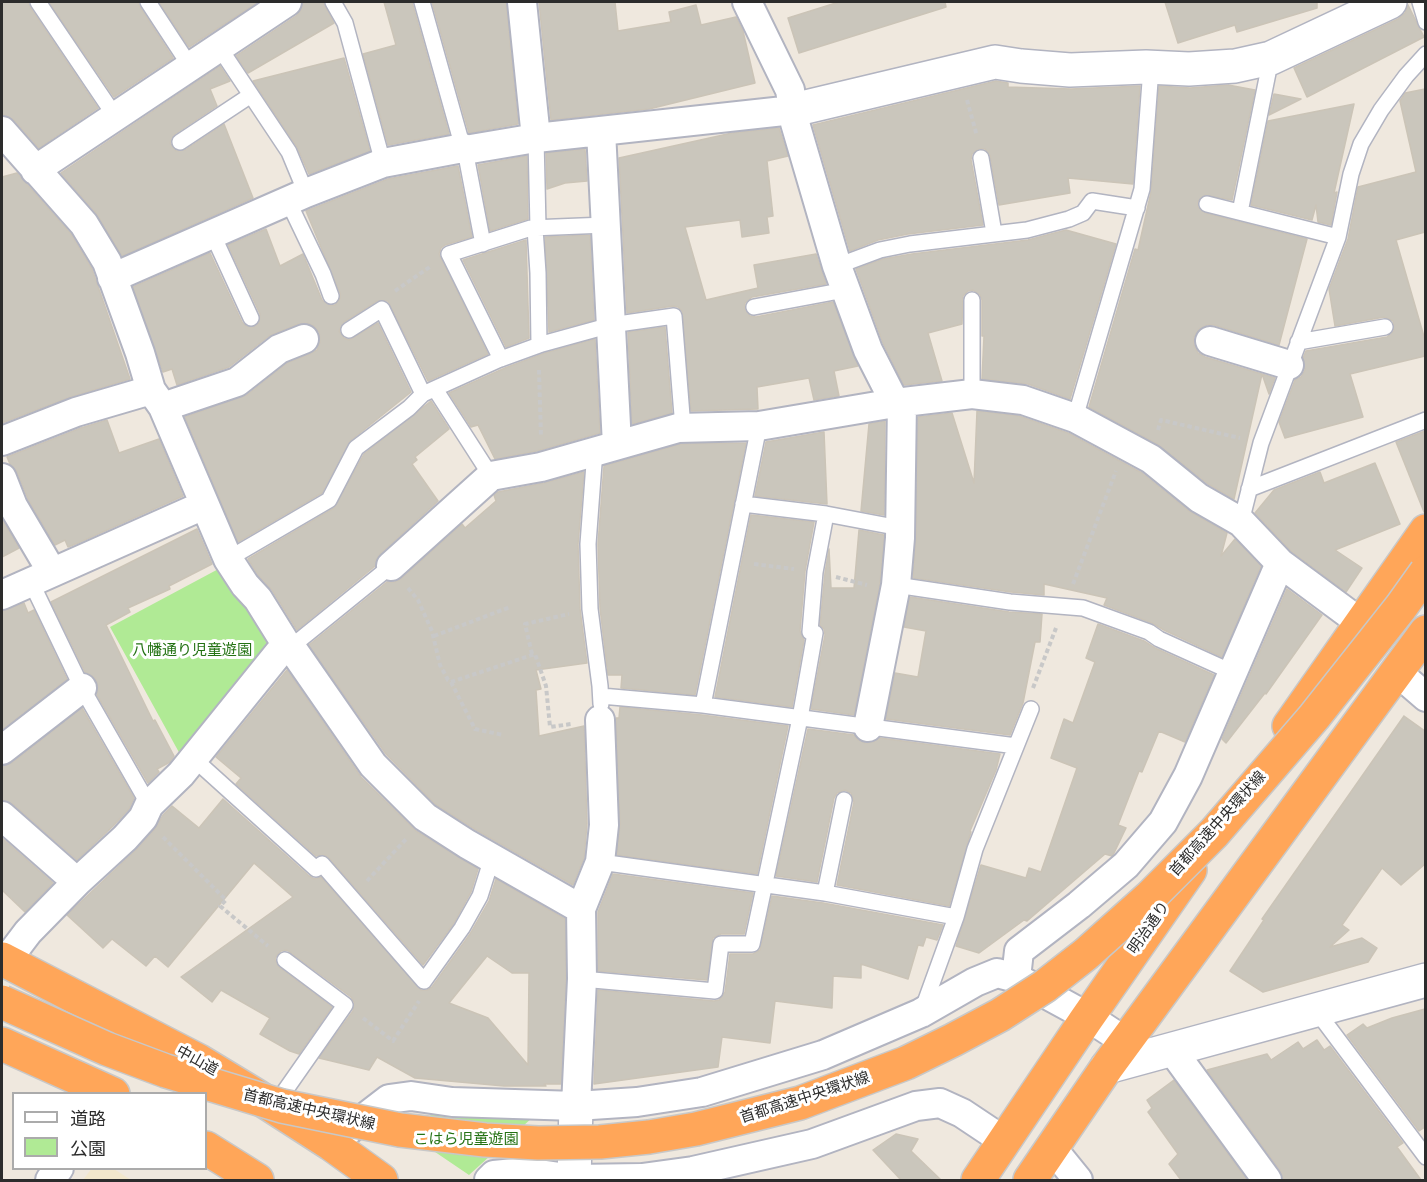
<!DOCTYPE html>
<html>
<head>
<meta charset="utf-8">
<style>
  body { margin:0 }
  #map { position:relative; width:1427px; height:1182px; overflow:hidden; background:#efe8de; font-family:"Fira Sans","Noto Sans JP",sans-serif }
  canvas { display:block }
  .frame { position:absolute; inset:0; border:3px solid #2c2c2c; pointer-events:none }
  .legend { position:absolute; left:12px; top:1092px; width:195px; height:78px; box-sizing:border-box; background:#fff; border:2px solid #ababab; margin:0; padding:8px 10px; list-style:none; font-size:18px; color:#2c2c2c }
  .legend li { display:flex; align-items:center; gap:12px; height:30px }
  .legend b { width:30px; border:2px solid #ababab }
</style>
</head>
<body>
<div id="map">
<canvas width="1427" height="1182"></canvas>
<div class="frame"></div>
<ul class="legend">
<li><b style="height:8px;background:#fff"></b>道路</li>
<li><b style="height:16px;background:#b0ea95"></b>公園</li>
</ul>
</div>
<script>
const g = document.querySelector('canvas').getContext('2d');
g.lineJoin = 'round';
function fill(path, color) { g.fillStyle = color; g.fill(path, 'evenodd'); }
const poly = rows => new Path2D(rows.map(r => 'M' + r).join(''));
function trace(path, color, width, dash) { g.strokeStyle = color; g.lineWidth = width; g.lineCap = dash ? 'butt' : 'round'; g.setLineDash(dash || []); g.stroke(path); }
function drawText(font, color, halo, rows, align = 'center') {
  g.font = font + ' "Fira Sans","Noto Sans JP",sans-serif'; g.lineWidth = 6; g.setLineDash([]); g.textBaseline = 'middle'; g.strokeStyle = halo; g.fillStyle = color; for (const [text, x, y, turn = 0] of rows) {
    g.save(); g.translate(x, y); g.rotate((+turn || 0) * Math.PI / 180); g.textAlign = isNaN(turn) ? turn : align; if (halo) g.strokeText(text, 0, 0); g.fillText(text, 0, 0); g.restore();
  }
}
const education = poly([
  [92,1168,114,1169,131,1180,83,1180]
]);
const green = poly([
  [224,566,271,636,272,651,181,756,110,627],
  [434,1111,533,1117,469,1175,413,1137]
]);
const building = poly([
  [2,2,28,2,30,7,98,108,39,148,14,120,2,114,2,2],
  [49,2,138,2,140,7,173,58,114,97,49,2],
  [159,2,258,2,189,47,159,2],
  [303,2,323,2,334,23,248,73,236,56,296,16,301,10,303,2],
  [384,2,412,2,449,134,388,145,363,54,396,45,384,2],
  [432,2,506,2,518,124,469,133,432,2],
  [539,2,615,2,618,31,671,22,669,12,696,5,701,25,736,17,743,31,755,83,649,109,551,120,539,2],
  [839,2,945,2,946,7,799,53,788,18,839,2],
  [1165,2,1317,2,1317,8,1237,32,1235,25,1178,43,1165,2],
  [1408,5,1424,37,1307,97,1294,68,1398,19,1405,13,1408,5],
  [344,58,370,151,309,174,297,147,253,81,344,58],
  [220,66,230,81,210,89,217,106,175,134,170,143,176,151,185,150,224,124,253,198,122,256,96,213,61,173,220,66],
  [996,81,1008,83,1008,87,1071,89,1140,86,1133,184,1068,178,1070,193,999,205,990,156,985,149,979,149,972,154,971,160,983,225,908,234,878,240,850,251,813,125,996,81],
  [1228,85,1255,90,1232,200,1205,195,1198,201,1198,207,1205,213,1307,239,1279,345,1214,325,1207,325,1199,329,1194,337,1194,345,1198,353,1205,357,1275,378,1269,394,1262,374,1234,499,1208,484,1159,445,1089,407,1135,249,1138,250,1151,192,1159,86,1190,88,1228,85],
  [1425,89,1425,232,1396,240,1425,340,1425,356,1350,374,1363,417,1285,438,1279,422,1295,380,1301,377,1305,370,1303,358,1306,351,1387,337,1394,331,1393,321,1384,317,1335,326,1329,289,1348,239,1358,187,1416,172,1400,101,1405,93,1425,89],
  [1274,94,1301,99,1269,115,1274,94],
  [1354,104,1334,193,1337,192,1331,225,1318,222,1316,205,1312,220,1251,205,1268,121,1354,104],
  [779,128,788,156,767,161,773,216,767,217,769,233,742,237,740,220,685,227,706,300,758,288,754,265,816,254,826,284,752,297,745,303,745,309,750,316,756,317,833,302,858,366,834,371,839,396,814,400,809,378,757,387,758,409,691,411,682,311,678,307,673,306,627,313,619,158,732,133,779,128],
  [585,149,587,181,565,183,547,189,546,153,585,149],
  [527,156,528,219,490,231,478,165,527,156],
  [458,166,472,237,445,245,441,248,439,254,488,354,428,381,388,301,377,301,344,322,339,331,344,338,349,340,378,323,411,392,350,441,322,493,238,542,185,417,247,395,287,363,310,354,317,350,320,342,319,332,314,326,307,323,298,324,269,336,229,367,177,385,172,369,163,372,133,287,210,253,242,322,246,326,254,327,259,323,260,314,228,245,266,229,280,266,303,254,322,300,329,305,335,305,340,298,340,293,306,211,388,179,458,166],
  [17,173,71,234,92,269,130,379,70,397,2,423,2,177,17,173],
  [1066,230,1116,244,1070,399,1028,384,982,379,984,336,982,336,982,300,980,295,973,290,968,291,963,296,962,324,928,333,942,381,904,385,883,343,856,269,883,259,912,254,1028,240,1066,230],
  [590,235,594,320,549,332,545,237,590,235],
  [526,240,529,338,506,347,463,260,526,240],
  [665,327,672,413,632,424,628,332,665,327],
  [595,339,600,433,537,451,495,459,478,425,471,427,449,393,505,368,545,353,595,339],
  [431,401,449,429,415,457,417,460,412,464,438,501,380,554,376,560,375,566,297,630,272,590,258,575,248,559,334,508,364,454,431,401],
  [977,411,1019,416,1068,433,1142,473,1189,511,1227,533,1221,556,1235,539,1261,566,1222,657,1164,630,1152,623,1104,605,1107,598,1044,584,1044,595,1011,592,913,578,916,538,918,417,952,413,974,483,977,411],
  [107,420,119,453,159,439,183,496,78,543,68,547,65,540,55,545,28,499,17,472,10,464,7,457,81,428,107,420],
  [885,421,884,515,861,511,869,424,885,421],
  [1425,431,1425,512,1424,512,1396,442,1425,431],
  [824,432,827,504,755,496,766,442,824,432],
  [746,443,695,695,621,688,622,675,608,675,600,608,598,544,604,466,681,444,746,443],
  [1375,463,1400,524,1335,550,1362,568,1346,592,1291,551,1255,513,1274,490,1320,472,1324,483,1375,463],
  [584,472,578,544,580,609,587,663,536,670,541,689,536,690,539,736,584,726,587,824,584,858,573,885,476,830,435,804,386,754,309,645,387,582,395,582,402,578,462,524,465,528,496,501,494,495,498,492,544,483,584,472],
  [751,515,814,522,805,571,800,631,804,640,792,707,715,697,751,515],
  [3,521,19,548,2,557,2,522,3,521],
  [197,529,212,564,169,586,170,589,128,608,130,612,106,625,153,721,155,720,174,756,170,762,157,769,159,772,148,783,97,695,98,686,95,678,85,672,51,602,197,529],
  [859,530,884,535,884,537,880,583,854,715,811,709,825,635,824,629,820,625,825,573,829,549,831,588,854,588,859,530],
  [1287,589,1322,615,1266,694,1265,693,1226,743,1222,739,1287,589],
  [910,597,1009,612,1042,614,1040,642,1035,642,1023,703,1010,735,886,719,895,673,918,677,926,631,904,627,910,597],
  [24,603,28,613,34,610,67,679,2,730,2,611,24,603],
  [1098,624,1144,641,1155,648,1214,675,1185,742,1159,731,1142,772,1139,771,1118,825,1126,828,1114,853,1112,856,1105,854,1027,921,1024,920,979,953,956,946,981,865,1026,878,1029,868,1041,872,1077,768,1051,758,1064,719,1073,723,1095,662,1086,658,1098,624],
  [287,670,361,777,416,831,478,869,471,892,454,923,423,965,329,858,325,855,316,856,236,784,241,778,216,757,287,670],
  [620,707,702,715,788,726,757,874,617,855,620,824,616,718,619,718,620,707],
  [82,708,134,798,129,809,113,826,77,860,13,804,2,800,2,766,12,763,82,708],
  [1404,716,1425,731,1425,864,1401,885,1382,868,1342,925,1349,930,1330,947,1362,938,1377,948,1368,962,1263,992,1230,971,1264,920,1262,919,1404,716],
  [808,729,854,735,858,740,865,743,874,742,880,738,1000,754,996,770,970,831,971,832,949,906,837,885,854,802,851,793,845,790,837,793,834,798,817,882,776,876,808,729],
  [223,799,309,876,314,879,321,877,421,990,427,990,432,987,470,934,489,901,496,879,565,919,566,979,561,1084,544,1084,546,1086,504,1086,415,1078,377,1057,369,1070,319,1058,353,1011,354,1002,351,997,287,950,281,951,277,955,275,959,279,967,332,1007,299,1054,290,1051,260,1034,270,1018,221,990,212,1002,181,977,293,897,254,863,168,967,155,956,146,966,112,939,103,948,67,915,137,849,155,829,163,815,172,806,199,828,223,799],
  [487,956,512,973,529,973,528,1065,488,1018,449,1003,487,956],
  [2,838,53,883,25,912,2,890,2,838],
  [613,874,753,893,744,934,721,934,713,938,707,980,598,971,598,912,613,874],
  [772,896,823,903,943,925,937,940,926,937,923,946,918,945,908,979,861,964,861,978,833,976,832,1008,775,1001,770,1043,722,1037,718,1067,594,1084,598,990,714,1001,719,1000,725,992,730,954,753,954,760,950,772,896],
  [1425,1009,1425,1127,1419,1131,1347,1035,1363,1024,1367,1028,1392,1018,1425,1009],
  [1317,1040,1324,1050,1330,1046,1403,1143,1397,1147,1421,1180,1283,1180,1280,1170,1207,1070,1267,1054,1271,1060,1298,1042,1303,1049,1317,1040],
  [1174,1080,1247,1180,1181,1180,1169,1164,1178,1154,1148,1112,1152,1108,1147,1100,1174,1080],
  [896,1134,918,1139,911,1151,941,1180,901,1180,873,1150,896,1134]
]);
const path = poly([
  [967,100,977,136],
  [395,291,431,266],
  [539,370,541,437],
  [1158,430,1161,420,1240,438],
  [754,564,794,569],
  [836,577,867,585],
  [1073,584,1116,471],
  [408,588,418,600,432,631,440,665,448,680,451,682,535,654,546,686,550,727,571,724],
  [434,636,510,607],
  [532,654,525,624,569,614],
  [451,682,475,729,503,735],
  [1033,688,1056,628],
  [163,837,226,900,220,906,268,946],
  [367,881,407,838],
  [363,1018,393,1041,419,1001]
]);
const lane = poly([
  [38,2,115,116],
  [148,2,190,66],
  [333,2,345,23,383,163],
  [422,2,463,148],
  [1420,2,1426,22],
  [219,47,289,152,306,193],
  [536,138,538,228],
  [180,142,251,95],
  [465,150,483,244],
  [981,158,994,233],
  [288,201,323,274,331,296],
  [1207,204,1338,237],
  [1240,212,1271,58],
  [535,228,538,273,539,345],
  [213,235,251,318],
  [837,266,880,250,910,244,1027,230,1069,219,1083,213,1092,201,1137,208],
  [754,307,845,290],
  [349,330,382,309,423,394],
  [1298,342,1385,327],
  [501,359,449,254,531,228,606,225],
  [435,389,491,476],
  [972,394,972,300],
  [1075,418,1142,189,1151,68],
  [595,450,588,544,590,609,600,686,601,704],
  [1249,489,1426,420],
  [743,504,826,514],
  [1241,522,1261,443,1338,237,1351,174,1361,144,1381,110,1406,76,1426,54],
  [228,559,329,500,356,448,409,408,423,394,498,360,542,344,611,325,674,316,683,428],
  [31,582,82,688,149,805],
  [896,585,1010,602,1083,608,1149,632,1159,639,1232,672],
  [291,647,391,566],
  [601,696,703,705,1016,746],
  [703,705,759,426],
  [193,758,316,869,322,864,424,981,462,928,480,896,492,858],
  [600,862,825,893,956,917,922,1011],
  [825,893,844,800],
  [956,917,975,849,1031,709],
  [582,979,715,991,721,944,752,944,800,718,815,633,810,632,815,572,826,514,900,528],
  [1315,1009,1426,1157],
  [275,1105,345,1005,285,960]
]);
const street = poly([
  [522,2,536,138],
  [747,2,790,90,795,123,837,266,868,350,895,403],
  [2,131,84,224,107,262,140,353,151,390,163,407,228,559,245,585,258,599,286,644,291,647,373,765,425,817,467,844,581,909],
  [601,131,617,445],
  [35,170,287,2],
  [112,278,306,193,383,163,463,148,465,150,536,138,793,110],
  [1210,341,1289,365],
  [163,407,237,382,279,349,304,339],
  [2,441,76,412,151,390],
  [2,478,13,506,52,572],
  [391,566,491,476,541,467,678,428,759,426,895,403,972,394,1023,400,1075,418,1151,459,1199,498,1241,522,1280,563,1361,623],
  [2,595,204,505],
  [1397,672,1426,697],
  [868,727,896,585,900,538,902,402],
  [2,750,82,688],
  [2,816,77,882],
  [6,961,28,932,77,882,125,838,143,818,149,805,181,774,286,644],
  [1016,978,1019,951,1079,905,1126,865,1163,822,1188,776,1280,563],
  [1172,1050,1267,1180],
  [576,1106,582,979,581,909,600,862,604,825,600,720],
  [346,1132,389,1099,411,1096,452,1102,576,1106,637,1102,702,1092,823,1055,921,1013,975,982,997,973,1016,978,1035,988,1088,1017,1126,1042],
  [1052,1148,1078,1180],
  [50,1180,59,1168],
  [489,1180,494,1175,525,1172,574,1179,642,1178,693,1171,812,1144,916,1106,940,1103,962,1113,1004,1141]
]);
const secondary = poly([
  [793,110,995,62,1021,66,1070,70,1146,67,1189,69,1235,66,1271,58,1390,2],
  [1107,1067,1426,980],
  [574,1179,576,1106]
]);
const highway = poly([
  [1289,726,1426,531],
  [2,959,199,1061,255,1095,331,1144,381,1180],
  [2,1044,113,1094],
  [206,1148,257,1180],
  [978,1180,1085,1021,1190,870],
  [1030,1180,1107,1067,1426,632]
]);
const highwayBridge = poly([
  [2,1002,107,1049,166,1071,282,1106,400,1130,485,1140,538,1143,600,1142,649,1137,696,1129,800,1103,906,1063,953,1040,1000,1015,1045,986,1086,954,1151,896,1214,833,1314,717,1401,607,1426,572]
]);
const parkNames = [
  ["八幡通り児童遊園",192,651],
  ["こはら児童遊園",466,1140]
];
const streetNames = [
  ["首都高速中央環状線",1218,824,-48],
  ["明治通り",1149,928,-55],
  ["中山道",197,1061,29],
  ["首都高速中央環状線",805,1098,-18],
  ["首都高速中央環状線",309,1110,13]
];
fill(education, '#f2e7cc');
fill(green, '#b0ea95');
fill(building, '#cac6bc');
trace(building, '#cbc4b7', 1.5);
trace(lane, '#b2b4c1', 18);
trace(street, '#b2b4c1', 32);
trace(secondary, '#b2b4c1', 36);
trace(highway, '#c8c8c8', 36);
trace(path, '#c8c8c8', 4, [4.5, 3]);
trace(lane, '#fff', 15);
trace(street, '#fff', 28);
trace(secondary, '#fff', 33);
trace(highway, '#ffa659', 33);
trace(highwayBridge, '#c8c8c8', 36, []);
trace(highwayBridge, '#ffa659', 33);
drawText('15px', '#247214', '#fff', parkNames);
drawText('15px', '#2c2c2c', '#fff', streetNames);
</script>
</body>
</html>
